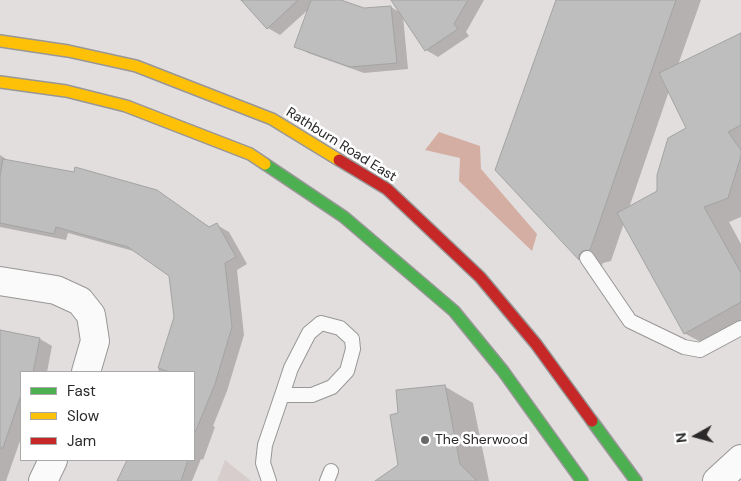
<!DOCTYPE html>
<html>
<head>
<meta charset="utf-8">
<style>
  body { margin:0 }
  #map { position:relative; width:741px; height:481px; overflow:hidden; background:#e1dedd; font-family:"DM Sans",sans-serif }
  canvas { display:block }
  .legend { position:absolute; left:20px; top:371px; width:175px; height:90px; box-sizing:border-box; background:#fff; border:1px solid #aaa9a9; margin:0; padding:6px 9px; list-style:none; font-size:15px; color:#2a2828 }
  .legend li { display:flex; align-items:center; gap:10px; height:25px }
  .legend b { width:25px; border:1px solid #aaa9a9 }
  .north { position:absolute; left:671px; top:411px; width:50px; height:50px; -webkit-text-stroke:4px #fff; paint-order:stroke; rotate:263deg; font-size:14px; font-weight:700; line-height:20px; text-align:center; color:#2a2828 }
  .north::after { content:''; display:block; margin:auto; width:18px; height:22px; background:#2a2828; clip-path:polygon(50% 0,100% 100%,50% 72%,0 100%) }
</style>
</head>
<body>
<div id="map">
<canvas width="741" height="481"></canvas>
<ul class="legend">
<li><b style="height:6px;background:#4caf50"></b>Fast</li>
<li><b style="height:6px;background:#ffc107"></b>Slow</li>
<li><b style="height:6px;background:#c62828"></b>Jam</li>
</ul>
<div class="north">N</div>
</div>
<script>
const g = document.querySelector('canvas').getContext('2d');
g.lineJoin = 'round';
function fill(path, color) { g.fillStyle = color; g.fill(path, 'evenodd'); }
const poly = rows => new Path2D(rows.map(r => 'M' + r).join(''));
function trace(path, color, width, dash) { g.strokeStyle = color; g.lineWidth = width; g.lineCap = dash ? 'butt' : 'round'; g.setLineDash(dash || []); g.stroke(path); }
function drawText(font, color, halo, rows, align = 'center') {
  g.font = font + ' "DM Sans",sans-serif'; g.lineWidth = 5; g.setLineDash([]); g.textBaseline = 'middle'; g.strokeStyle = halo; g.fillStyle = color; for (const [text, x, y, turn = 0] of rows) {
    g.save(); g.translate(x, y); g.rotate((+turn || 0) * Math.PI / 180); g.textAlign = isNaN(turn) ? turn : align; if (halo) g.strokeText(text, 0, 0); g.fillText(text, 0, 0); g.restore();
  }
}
const built = poly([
  [225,460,251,481,217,481]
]);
const forest = poly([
  [439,132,480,146,481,169,537,234,532,251,459,181,460,158,425,150]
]);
const shadow = poly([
  [246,0,338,0,364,10,391,7,401,13,394,0,484,0,466,32,469,36,438,57,426,50,403,16,408,69,364,73,308,53,296,46,310,8,280,35,268,28],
  [558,0,701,0,678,65,741,35,741,217,729,222,741,244,741,330,710,347,684,333,624,223,611,261,603,263,599,270,579,259,497,170],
  [669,91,687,129,658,192,629,208],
  [0,155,6,159,6,161,156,191,211,228,217,225,229,232,247,264,237,270,244,335,227,391,213,426,215,427,203,460,201,459,192,481,118,481,128,460,194,460,194,372,158,372,175,317,170,276,137,252,68,233,66,240,0,227],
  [0,331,40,339,52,346,47,372,21,372,21,438,6,481,0,481],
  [444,386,473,403,489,481,377,481,400,466,399,414]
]);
const building = poly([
  [241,0,298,0,267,29,241,0],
  [311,0,341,0,364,8,391,6,397,63,350,67,294,47,311,0],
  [391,0,468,0,454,24,458,29,425,51,391,0],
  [556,0,676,0,590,250,582,251,579,255,579,260,495,170,556,0],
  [741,33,741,125,728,132,741,150,741,156,728,198,704,207,741,273,741,302,684,334,617,213,657,191,657,175,668,138,686,128,659,73,741,33],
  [3,159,74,172,75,167,157,190,209,227,217,223,236,257,225,263,232,327,215,384,194,435,194,372,170,372,158,368,174,317,169,276,128,247,56,227,54,234,0,223,0,176,3,159],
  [0,330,40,338,33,372,21,372,21,395,3,448,0,448,0,330],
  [445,385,460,464,477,481,375,481,398,465,390,415,398,413,396,390,445,385],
  [127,460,188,460,181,481,117,481,127,460]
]);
const lane = poly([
  [587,258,630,321,684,347,700,350,741,328],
  [269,481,263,463,265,445,282,395,291,368,309,333,321,323,340,328,352,339,353,349,347,371,332,387,312,395,282,395],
  [327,481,331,471]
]);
const street = poly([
  [0,281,56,290,80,301,91,315,95,341,86,372],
  [43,481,53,460],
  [717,481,741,459]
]);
const fast = poly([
  [265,164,344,217,454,311,503,371,582,481],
  [592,421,636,481]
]);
const slow = poly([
  [0,41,68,51,136,66,272,119,339,160],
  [0,82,66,91,126,106,250,154,265,164]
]);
const jam = poly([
  [339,160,387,189,480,277,536,344,592,421]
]);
const markers = [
  [425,440,5,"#6a6867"]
];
const streetNames = [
  ["Rathburn Road East",341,145,32]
];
const poiNames = [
  ["The Sherwood",435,440]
];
fill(built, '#d6cdcc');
fill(forest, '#d4aea3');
fill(shadow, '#0003');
fill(building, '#bfbebe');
trace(building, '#a3a3a3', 1);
trace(lane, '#989696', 16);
trace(street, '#989696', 30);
trace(fast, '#989696', 14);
trace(slow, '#989696', 14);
trace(jam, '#989696', 14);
trace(lane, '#fafafa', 14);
trace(street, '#fafafa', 28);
trace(fast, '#4caf50', 11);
trace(slow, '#ffc107', 11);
trace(jam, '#c62828', 11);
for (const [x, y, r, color] of markers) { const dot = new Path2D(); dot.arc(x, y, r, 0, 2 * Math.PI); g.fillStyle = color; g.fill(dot); trace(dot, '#fff', 2); }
drawText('14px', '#2a2828', '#fff', streetNames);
drawText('14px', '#2a2828', '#fff', poiNames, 'left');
</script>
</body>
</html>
